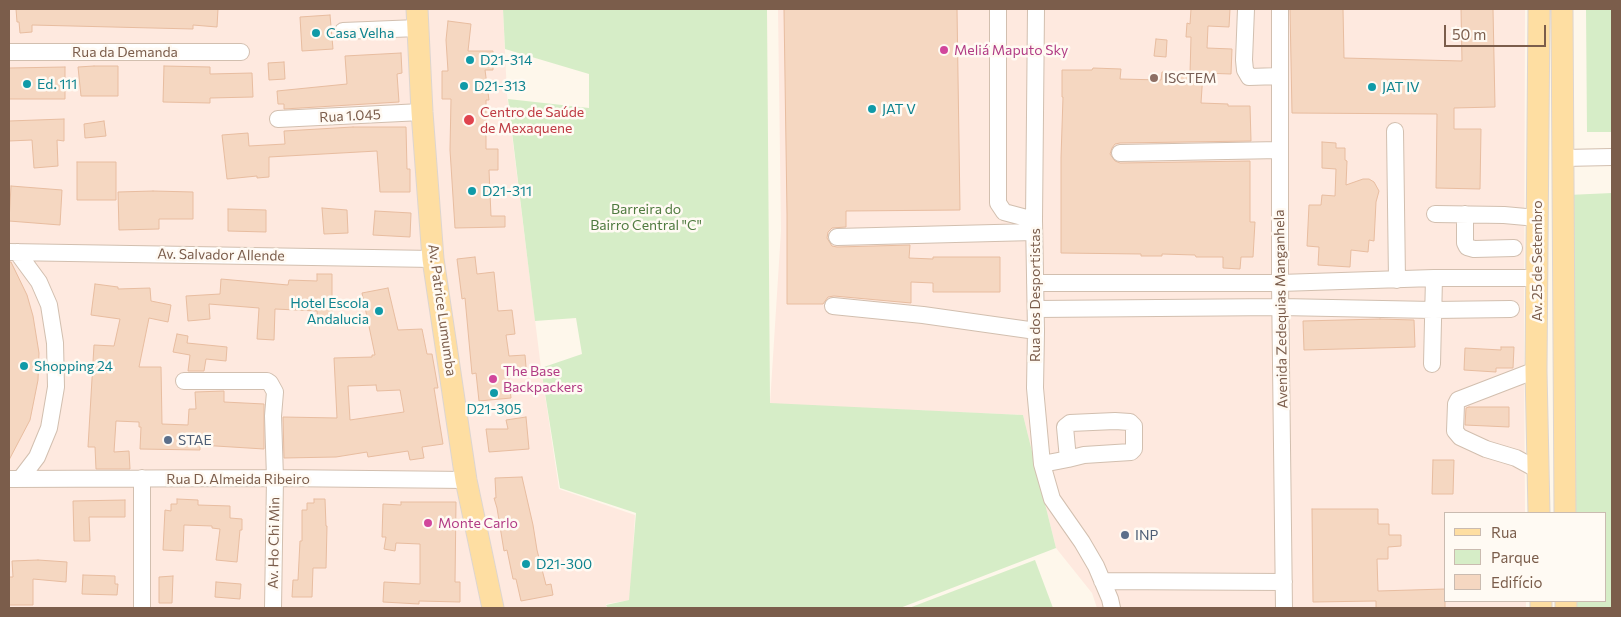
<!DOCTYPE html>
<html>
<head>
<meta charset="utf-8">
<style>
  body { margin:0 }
  #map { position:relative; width:1621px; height:617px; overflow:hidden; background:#fef7eb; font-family:Commissioner,sans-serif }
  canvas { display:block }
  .frame { position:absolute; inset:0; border:10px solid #7b5d4b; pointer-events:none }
  .legend { position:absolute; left:1444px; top:512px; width:162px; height:90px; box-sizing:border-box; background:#fffaf3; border:1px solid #cabbb0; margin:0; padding:6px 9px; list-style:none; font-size:15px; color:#7b5d4b }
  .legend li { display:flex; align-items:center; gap:10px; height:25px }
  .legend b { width:25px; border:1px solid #cabbb0 }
  .scale { position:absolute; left:1444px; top:25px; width:102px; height:22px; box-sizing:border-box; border:2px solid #7b5d4b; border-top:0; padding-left:6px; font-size:15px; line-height:18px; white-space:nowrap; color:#7b5d4b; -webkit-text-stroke:4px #fffaf3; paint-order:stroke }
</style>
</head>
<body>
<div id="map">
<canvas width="1621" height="617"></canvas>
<div class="frame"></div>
<ul class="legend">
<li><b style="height:6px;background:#fedea2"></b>Rua</li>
<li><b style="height:14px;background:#d6edc7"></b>Parque</li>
<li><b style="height:14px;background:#f5d7c1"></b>Edifício</li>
</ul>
<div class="scale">50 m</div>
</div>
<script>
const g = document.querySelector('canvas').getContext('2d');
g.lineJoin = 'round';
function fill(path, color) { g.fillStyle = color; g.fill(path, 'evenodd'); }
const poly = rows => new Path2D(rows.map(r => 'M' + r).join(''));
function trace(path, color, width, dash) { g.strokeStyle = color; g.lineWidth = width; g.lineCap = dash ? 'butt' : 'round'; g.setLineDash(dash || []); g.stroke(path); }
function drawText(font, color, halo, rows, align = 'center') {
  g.font = font + ' Commissioner,sans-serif'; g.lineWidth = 5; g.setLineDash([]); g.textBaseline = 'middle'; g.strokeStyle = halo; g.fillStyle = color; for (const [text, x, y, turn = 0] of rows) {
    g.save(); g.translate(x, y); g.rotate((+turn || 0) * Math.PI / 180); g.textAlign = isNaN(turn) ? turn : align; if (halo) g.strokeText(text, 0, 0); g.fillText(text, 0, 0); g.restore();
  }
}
const commercial = poly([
  [9,9,503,9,507,95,541,368,559,489,635,515,630,600,606,604,607,608,9,608],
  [778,9,1525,9,1524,346,1525,513,1445,513,1445,601,1526,601,1526,608,1097,608,1092,593,1056,548,1023,415,770,404,781,231]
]);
const green = poly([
  [503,9,767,9,770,403,1023,415,1056,548,900,608,608,608,606,605,629,600,636,513,560,488,541,368,582,354,576,318,535,321,508,99,589,108,589,74,505,49],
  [1586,9,1612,9,1612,132,1587,132],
  [1612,193,1612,608,1573,608,1573,601,1605,601,1605,513,1572,513,1568,195],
  [1035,560,1053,608,909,608]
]);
const building = poly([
  [16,9,218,9,217,27,193,25,193,29,32,25,32,32,20,33,19,22,17,22,16,9],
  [784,9,957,9,960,210,846,211,846,227,832,228,828,232,827,238,832,246,837,247,910,245,909,258,933,259,933,257,1000,257,1000,292,933,292,933,283,911,282,911,303,834,296,828,297,823,304,787,304,787,214,784,9],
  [1191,9,1230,9,1229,27,1208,26,1207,48,1232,49,1231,74,1203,73,1201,103,1228,104,1228,106,1250,106,1251,141,1120,143,1115,144,1112,148,1110,154,1115,161,1120,163,1250,161,1250,222,1255,222,1253,257,1241,257,1240,269,1223,268,1223,257,1196,257,1195,255,1162,254,1162,256,1141,256,1141,254,1061,253,1061,158,1063,97,1062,97,1062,70,1092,70,1093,68,1121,69,1120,79,1161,80,1162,72,1190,74,1191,37,1186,37,1187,23,1190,24,1191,9],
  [1290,9,1343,9,1344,58,1462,61,1461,9,1493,9,1495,107,1454,108,1454,129,1481,129,1480,189,1436,188,1437,114,1292,113,1290,9],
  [330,15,333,49,302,51,300,17,330,15],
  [448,21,471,24,468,51,493,51,493,70,485,70,489,100,486,100,486,149,498,149,498,170,489,170,491,216,505,216,505,227,455,228,450,150,451,99,442,99,442,71,448,71,446,40,448,21],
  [1156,39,1167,40,1166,57,1154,56,1156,39],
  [401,53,402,73,397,74,399,102,284,109,284,104,278,104,277,91,347,84,345,56,401,53],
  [284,62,285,79,269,80,268,63,284,62],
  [94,66,118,66,118,96,81,96,78,67,94,66],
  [164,66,210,67,210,74,252,73,253,97,210,98,210,103,163,102,164,66],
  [65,67,65,99,9,99,9,68,65,67],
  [64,119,64,141,57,140,58,166,34,168,32,140,9,141,9,121,64,119],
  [104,121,106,136,85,138,84,124,104,121],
  [353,127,406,127,407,169,410,169,410,192,380,192,377,151,269,157,269,177,257,178,257,176,227,179,222,135,248,133,249,146,285,144,284,131,353,127],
  [1322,142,1336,143,1336,148,1345,148,1345,160,1347,161,1346,185,1363,179,1369,179,1374,182,1379,191,1376,202,1374,241,1369,240,1368,252,1351,250,1350,267,1318,265,1319,247,1307,246,1309,205,1321,205,1322,195,1335,196,1336,169,1322,168,1322,142],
  [77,162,116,162,116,200,77,200,77,162],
  [11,186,62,190,60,225,9,221,11,186],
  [153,191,193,192,193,219,159,219,159,229,119,230,118,192,153,191],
  [322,208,347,210,348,233,324,234,322,208],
  [228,209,266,210,266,232,228,231,228,209],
  [375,211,411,213,410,237,373,235,375,211],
  [475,257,477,274,494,272,498,311,512,310,515,334,506,335,509,356,525,355,526,367,508,370,511,398,479,401,476,373,472,374,465,298,462,299,457,259,475,257],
  [9,262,11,262,27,295,33,316,39,353,38,380,30,420,9,460,9,262],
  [317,274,332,274,332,321,318,321,317,311,275,309,274,340,257,339,259,308,209,304,210,319,188,321,186,296,220,294,221,279,288,285,289,280,317,281,317,274],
  [95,284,118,287,118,289,150,288,151,301,171,305,168,322,149,318,139,367,161,367,162,424,188,425,189,409,196,409,195,392,224,391,224,402,264,404,264,449,200,445,200,450,140,449,141,427,139,427,139,422,116,421,114,452,129,451,130,469,96,469,95,447,88,447,94,345,114,346,120,319,91,315,95,284],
  [388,288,398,330,422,329,427,354,432,354,438,388,434,388,443,444,422,447,424,458,410,460,408,451,368,457,367,452,336,457,284,458,283,417,337,418,334,358,372,357,372,355,375,355,362,293,388,288],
  [376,385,377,391,400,390,404,412,350,420,348,386,376,385],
  [1380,319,1414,320,1415,347,1304,350,1303,321,1380,319],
  [177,334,188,336,187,343,227,347,226,361,206,359,204,371,188,371,190,355,173,352,177,334],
  [1501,347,1514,347,1513,368,1496,368,1496,372,1464,370,1465,348,1501,350,1501,347],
  [1469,407,1509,407,1509,427,1465,425,1466,408,1469,407],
  [526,417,529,449,489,452,486,429,508,429,506,420,526,417],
  [1433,460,1454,460,1453,494,1432,494,1433,460],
  [522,477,533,525,537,550,546,585,551,584,553,595,521,601,516,579,513,579,507,550,504,551,497,508,494,498,496,498,495,478,522,477],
  [177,499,198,500,198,505,230,506,230,518,242,519,242,530,240,530,237,562,216,560,220,529,212,528,212,526,184,525,183,551,163,550,165,510,171,511,171,504,177,504,177,499],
  [314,499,325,499,326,526,327,526,326,568,313,568,312,597,292,597,293,580,298,580,300,541,302,541,302,510,307,510,307,503,314,503,314,499],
  [125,500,125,517,89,517,90,541,74,541,73,501,125,500],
  [401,502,456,502,455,582,460,582,460,602,419,601,419,604,383,602,384,582,420,584,420,544,396,543,395,551,384,549,386,537,382,537,383,504,401,505,401,502],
  [1312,509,1378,509,1378,524,1389,524,1389,535,1401,535,1401,546,1388,547,1388,559,1377,559,1378,591,1445,589,1445,608,1376,608,1376,601,1313,602,1312,509],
  [38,560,67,562,66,582,33,579,33,605,9,605,9,577,13,577,12,561,38,560],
  [83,575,115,576,115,584,118,584,117,595,82,594,83,575],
  [173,576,172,603,159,603,159,577,173,576],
  [216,582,241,584,240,599,215,597,216,582]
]);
const minor = poly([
  [998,9,998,203,1004,212,1034,220],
  [1036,9,1034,220,1036,331,1035,388,1042,464,1052,499,1082,542,1096,566,1110,599,1112,608],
  [1246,9,1244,60,1245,70,1249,77,1280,76],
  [1280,9,1280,283,1284,608],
  [343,31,418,28],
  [9,52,241,52],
  [278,119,422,112],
  [1395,131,1397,280],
  [1120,153,1280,150],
  [1563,158,1612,157],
  [1435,214,1504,215,1537,218],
  [1465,214,1465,243,1467,247,1474,249,1514,248],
  [837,237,1034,232],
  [9,252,433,259],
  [17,252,39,282,49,305,55,343,56,387,49,428,37,457,21,478],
  [1035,283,1280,283,1434,278,1538,278],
  [833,306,923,315,1036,331],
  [1036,309,1281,307,1433,310,1511,309],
  [1432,364,1434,278],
  [1536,370,1458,400,1456,404,1455,431,1460,437,1486,449,1516,458,1538,470],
  [184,381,267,381,270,383,275,392,273,416,275,478,273,608],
  [1042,464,1058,461,1068,459,1084,455,1131,452,1134,449,1134,426,1130,422,1115,421,1070,423,1065,427,1068,459],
  [9,479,275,478,466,480],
  [1102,581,1284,582],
  [142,608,142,478]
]);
const major = poly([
  [417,9,422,112,433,259,466,480,493,608],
  [1539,9,1536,370,1539,513],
  [1562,9,1565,513],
  [1541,601,1541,608],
  [1566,601,1566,608]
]);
const markers = [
  [316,33,5,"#0f9aa8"],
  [944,50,5,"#d1479c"],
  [470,60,5,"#0f9aa8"],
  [1154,78,5,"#8d6e63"],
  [27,84,5,"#0f9aa8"],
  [464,86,5,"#0f9aa8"],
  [1372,87,5,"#0f9aa8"],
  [872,109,5,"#0f9aa8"],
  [469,120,6,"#e0444e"],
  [472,191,5,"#0f9aa8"],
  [379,311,5,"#0f9aa8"],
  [24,366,5,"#0f9aa8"],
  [493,379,5,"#d1479c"],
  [494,393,5,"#0f9aa8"],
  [168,440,5,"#5c6f8a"],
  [428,523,5,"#d1479c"],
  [1125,535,5,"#5c6f8a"],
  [526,564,5,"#0f9aa8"]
];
const cultureNames = [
  ["Casa Velha",326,33],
  ["D21-314",480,60],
  ["Ed. 111",37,84],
  ["D21-313",474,86],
  ["JAT IV",1382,87],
  ["JAT V",882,109],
  ["D21-311",482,191],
  ["Hotel Escola",369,303,"right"],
  ["Andalucia",369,319,"right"],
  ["Shopping 24",34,366],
  ["D21-305",494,409,"center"],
  ["D21-300",536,564]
];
const hotelNames = [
  ["Meliá Maputo Sky",954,50],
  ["The Base",503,371],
  ["Backpackers",503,387],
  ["Monte Carlo",438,523]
];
const streetNames = [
  ["Rua da Demanda",125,52],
  ["Rua 1.045",350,116,-3],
  ["Av. Salvador Allende",221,255,1],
  ["Av. 25 de Setembro",1537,261,-90],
  ["Rua dos Desportistas",1035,295,-90],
  ["Avenida Zedequias Manganhela",1281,309,-91],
  ["Av. Patrice Lumumba",442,310,82],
  ["Rua D. Almeida Ribeiro",238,479],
  ["Av. Ho Chi Min",274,543,-89]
];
const educationNames = [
  ["ISCTEM",1164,78]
];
const healthNames = [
  ["Centro de Saúde",480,112],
  ["de Mexaquene",480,128]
];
const parkNames = [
  ["Barreira do",646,209],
  ["Bairro Central \"C\"",646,225]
];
const serviceNames = [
  ["STAE",178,440],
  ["INP",1135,535]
];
fill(commercial, '#fee9df');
fill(green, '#d6edc7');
fill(building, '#f5d7c1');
trace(building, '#e8bda0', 1);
trace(minor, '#d2bfaf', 18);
trace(major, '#ddd5d0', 23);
trace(minor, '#fff', 16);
trace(major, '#fedea2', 21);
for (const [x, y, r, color] of markers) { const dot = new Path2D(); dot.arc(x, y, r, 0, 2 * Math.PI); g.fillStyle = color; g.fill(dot); trace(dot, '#fffaf3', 2); }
drawText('14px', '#0d838f', '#fffaf3', cultureNames, 'left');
drawText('14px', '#b23c85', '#fffaf3', hotelNames, 'left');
drawText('14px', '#7b5d4b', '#fffaf3', streetNames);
drawText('14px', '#785e54', '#fffaf3', educationNames, 'left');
drawText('14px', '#be3a42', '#fffaf3', healthNames, 'left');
drawText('14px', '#507b40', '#fffaf3', parkNames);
drawText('14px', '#4e5e75', '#fffaf3', serviceNames, 'left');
</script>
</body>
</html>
